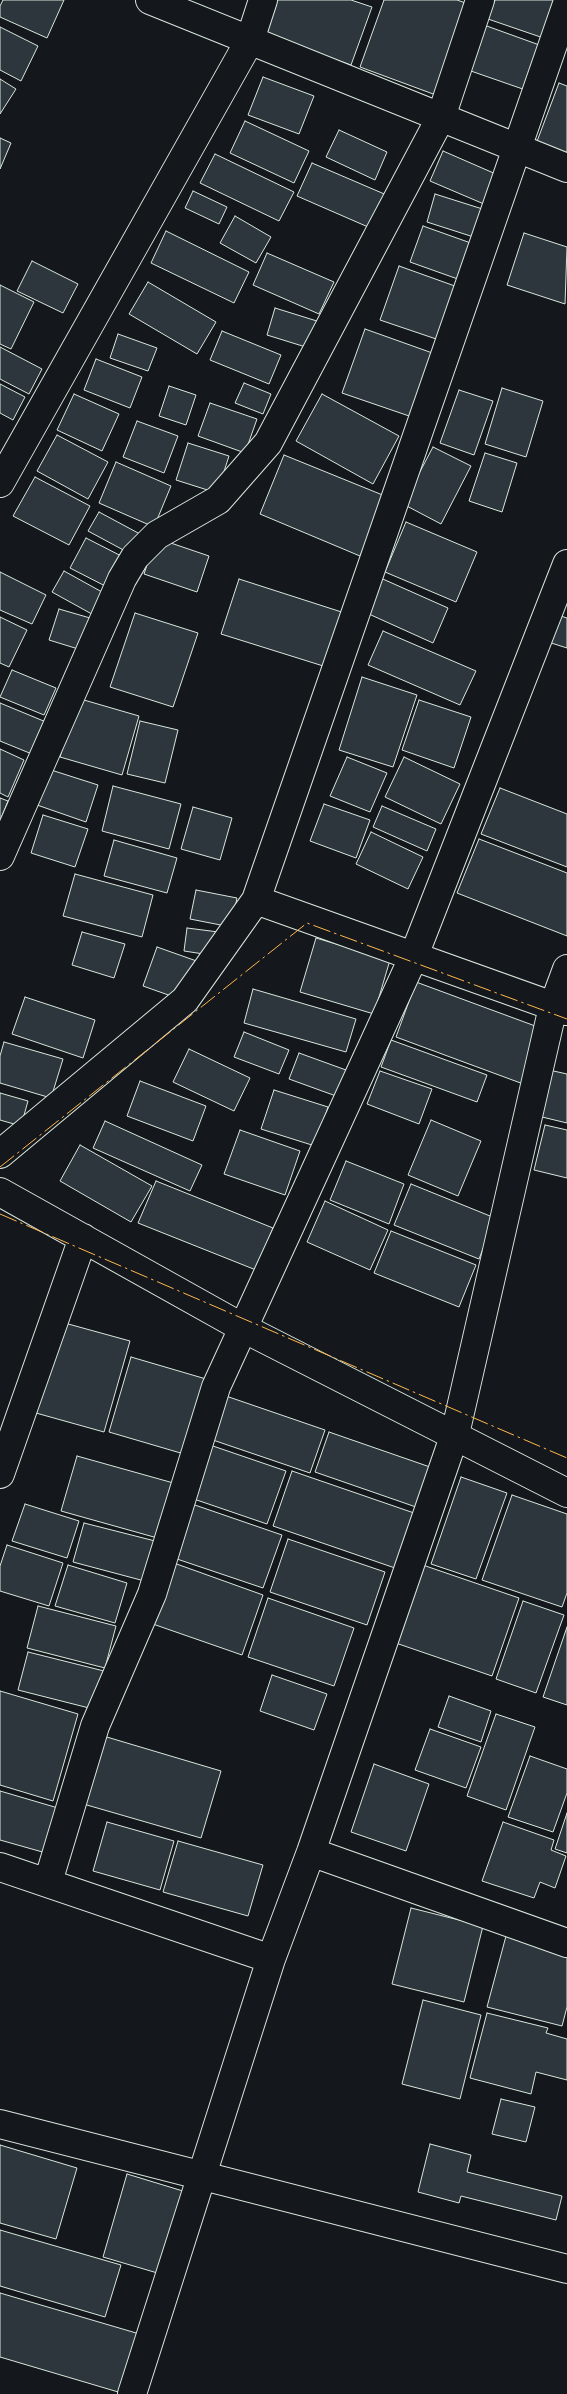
<!DOCTYPE html>
<html>
<head>
<meta charset="utf-8">
<style>
  body { margin:0 }
  canvas { display:block; background:#14181c }
</style>
</head>
<body>
<canvas width="567" height="2394"></canvas>
<script>
const g = document.querySelector('canvas').getContext('2d');
g.lineJoin = 'round';
function fill(path, color) { g.fillStyle = color; g.fill(path, 'evenodd'); }
const poly = rows => new Path2D(rows.map(r => 'M' + r).join(''));
function trace(path, color, width, dash) { g.strokeStyle = color; g.lineWidth = width; g.lineCap = dash ? 'butt' : 'round'; g.setLineDash(dash || []); g.stroke(path); }
const building = poly([
  [3,0,64,0,47,38,0,17,0,6,3,0],
  [276,0,351,0,372,7,351,65,264,34,276,0],
  [384,0,457,0,477,7,444,98,360,67,384,0],
  [495,0,567,0,558,43,488,19,495,0],
  [484,25,556,51,540,95,468,70,484,25],
  [0,27,38,46,21,81,0,70,0,27],
  [263,77,314,96,299,134,248,115,263,77],
  [0,79,16,89,0,114,0,79],
  [559,83,567,86,567,156,536,144,559,83],
  [245,121,309,151,294,183,230,153,245,121],
  [339,130,387,152,375,180,326,157,339,130],
  [0,138,11,143,0,169,0,138],
  [443,151,505,178,491,207,430,181,443,151],
  [215,154,294,192,279,221,200,183,215,154],
  [312,163,389,196,375,230,297,196,312,163],
  [193,191,227,207,219,224,185,208,193,191],
  [435,194,492,212,483,240,427,222,435,194],
  [235,216,271,237,256,263,220,243,235,216],
  [423,226,482,247,469,283,410,262,423,226],
  [166,231,249,272,234,303,151,263,166,231],
  [524,233,567,247,565,304,507,285,524,233],
  [267,253,334,282,319,314,253,285,267,253],
  [32,261,78,284,63,313,17,291,32,261],
  [399,266,466,290,448,343,380,320,399,266],
  [148,282,216,322,197,354,129,314,148,282],
  [0,285,34,302,11,349,0,344,0,285],
  [275,308,333,326,325,353,267,335,275,308],
  [365,329,438,355,415,418,342,393,365,329],
  [222,331,281,355,269,384,210,360,222,331],
  [118,334,157,348,148,371,110,358,118,334],
  [0,347,42,369,29,394,0,379,0,347],
  [96,359,142,377,130,408,84,390,96,359],
  [244,383,271,394,263,414,235,403,244,383],
  [0,384,25,397,13,420,0,413,0,384],
  [169,386,196,395,186,425,159,416,169,386],
  [502,388,543,401,526,457,485,444,502,388],
  [459,390,493,401,474,455,440,443,459,390],
  [74,394,119,414,102,451,57,430,74,394],
  [322,394,399,436,373,484,296,441,322,394],
  [210,403,257,419,245,453,198,436,210,403],
  [137,421,178,436,164,473,123,457,137,421],
  [57,435,108,462,88,499,37,471,57,435],
  [188,443,229,456,217,493,176,480,188,443],
  [433,447,471,466,441,524,403,504,433,447],
  [485,453,517,463,502,512,469,501,485,453],
  [284,455,385,496,360,556,260,514,284,455],
  [116,462,171,486,154,527,99,503,116,462],
  [35,477,90,506,69,545,13,516,35,477],
  [99,512,140,534,129,553,88,531,99,512],
  [406,522,477,552,456,602,385,572,406,522],
  [86,538,131,561,115,591,70,568,86,538],
  [156,538,209,556,197,592,144,574,156,538],
  [64,571,111,597,99,618,52,592,64,571],
  [0,572,46,595,32,624,0,610,0,572],
  [376,576,448,608,433,643,360,610,376,576],
  [239,579,354,616,336,670,221,634,239,579],
  [59,609,97,620,88,652,49,640,59,609],
  [135,613,198,633,173,707,110,687,135,613],
  [554,614,567,618,567,648,545,641,554,614],
  [0,617,27,630,9,667,0,663,0,617],
  [383,631,476,671,460,705,368,665,383,631],
  [12,670,56,688,44,715,0,697,12,670],
  [362,677,417,695,393,767,339,750,362,677],
  [77,698,139,716,122,775,60,757,77,698],
  [419,700,471,717,454,768,402,750,419,700],
  [0,703,46,722,32,754,0,741,0,703],
  [140,721,178,730,165,783,127,774,140,721],
  [0,749,24,760,8,797,0,793,0,749],
  [347,757,387,773,370,812,330,796,347,757],
  [404,757,460,784,441,824,385,797,404,757],
  [48,769,98,785,86,822,37,805,48,769],
  [113,786,181,804,169,849,102,831,113,786],
  [500,788,567,814,567,867,481,834,500,788],
  [0,798,8,801,0,821,0,798],
  [324,804,370,820,356,858,310,841,324,804],
  [382,806,436,829,427,851,373,827,382,806],
  [193,807,232,818,220,860,181,849,193,807],
  [43,815,88,829,75,867,31,853,43,815],
  [371,832,423,857,408,889,356,864,371,832],
  [479,839,567,873,567,936,457,893,479,839],
  [114,840,177,858,167,893,104,876,114,840],
  [75,874,153,895,142,937,63,916,75,874],
  [196,890,237,898,231,927,190,919,196,890],
  [187,928,234,934,230,958,184,951,187,928],
  [82,932,125,944,114,978,72,965,82,932],
  [316,938,390,960,374,1014,300,992,316,938],
  [157,947,205,964,191,1003,143,986,157,947],
  [416,982,546,1030,526,1085,396,1037,416,982],
  [253,989,356,1019,346,1052,244,1023,253,989],
  [25,997,95,1020,83,1058,12,1034,25,997],
  [244,1032,289,1050,279,1074,234,1057,244,1032],
  [391,1040,487,1075,477,1102,381,1067,391,1040],
  [4,1042,63,1059,51,1098,0,1083,0,1056,4,1042],
  [189,1049,250,1078,234,1111,173,1082,189,1049],
  [299,1053,346,1070,336,1096,289,1079,299,1053],
  [549,1070,567,1074,567,1123,538,1116,549,1070],
  [380,1071,432,1089,419,1124,367,1104,380,1071],
  [140,1081,206,1106,193,1141,127,1116,140,1081],
  [274,1090,328,1107,315,1146,261,1129,274,1090],
  [0,1093,28,1101,21,1126,0,1120,0,1093],
  [431,1120,481,1141,458,1196,408,1175,431,1120],
  [105,1121,202,1165,190,1191,93,1148,105,1121],
  [545,1125,567,1130,567,1178,534,1170,545,1125],
  [240,1130,300,1151,285,1195,224,1174,240,1130],
  [80,1145,152,1186,131,1222,60,1181,80,1145],
  [346,1161,404,1184,389,1224,330,1200,346,1161],
  [156,1181,273,1228,256,1270,138,1223,156,1181],
  [411,1184,495,1218,479,1259,394,1225,411,1184],
  [325,1201,388,1230,370,1270,307,1242,325,1201],
  [391,1231,476,1265,459,1307,374,1273,391,1231],
  [61,1322,130,1341,104,1432,36,1413,61,1322],
  [131,1357,206,1379,184,1454,109,1432,131,1357],
  [223,1395,325,1430,310,1473,207,1438,223,1395],
  [329,1432,430,1467,416,1507,315,1472,329,1432],
  [207,1444,286,1471,267,1524,188,1497,207,1444],
  [77,1456,177,1484,161,1539,61,1511,77,1456],
  [292,1471,414,1513,395,1568,273,1526,292,1471],
  [461,1477,507,1493,476,1579,431,1564,461,1477],
  [512,1495,567,1514,567,1593,562,1607,482,1580,512,1495],
  [189,1503,282,1535,263,1588,171,1557,189,1503],
  [25,1504,79,1521,67,1558,12,1541,25,1504],
  [84,1523,163,1543,152,1583,73,1562,84,1523],
  [288,1539,385,1572,367,1625,270,1592,288,1539],
  [7,1545,63,1563,49,1606,0,1591,0,1566,7,1545],
  [171,1562,263,1595,242,1655,150,1623,171,1562],
  [414,1562,519,1598,492,1676,387,1640,414,1562],
  [68,1565,127,1583,115,1623,55,1606,68,1565],
  [268,1598,354,1628,334,1686,248,1657,268,1598],
  [523,1601,564,1615,536,1693,496,1679,523,1601],
  [38,1606,116,1626,105,1668,27,1648,38,1606],
  [567,1627,567,1705,543,1697,567,1627],
  [28,1652,104,1671,93,1709,18,1690,28,1652],
  [272,1675,327,1694,314,1730,260,1711,272,1675],
  [0,1691,78,1714,53,1801,0,1785,0,1691],
  [449,1696,491,1711,481,1742,438,1727,449,1696],
  [496,1714,535,1727,506,1810,467,1796,496,1714],
  [430,1729,481,1747,466,1788,415,1770,430,1729],
  [100,1735,221,1771,201,1838,80,1803,100,1735],
  [530,1756,567,1769,567,1793,553,1832,508,1817,530,1756],
  [374,1764,429,1784,406,1851,351,1832,374,1764],
  [0,1791,58,1808,46,1853,0,1840,0,1791],
  [567,1813,567,1853,555,1849,567,1813],
  [107,1822,174,1841,160,1890,93,1871,107,1822],
  [503,1822,554,1840,551,1850,566,1856,555,1888,540,1882,534,1898,482,1881,503,1822],
  [178,1841,263,1865,248,1916,163,1892,178,1841],
  [411,1908,483,1926,464,2002,392,1984,411,1908],
  [506,1936,567,1952,567,2007,562,2026,487,2007,506,1936],
  [423,2000,481,2015,460,2099,402,2084,423,2000],
  [487,2013,548,2028,546,2033,567,2039,567,2080,536,2072,531,2094,470,2078,487,2013],
  [501,2099,535,2107,526,2142,492,2134,501,2099],
  [430,2144,471,2155,467,2172,562,2196,556,2220,461,2196,459,2203,418,2192,430,2144],
  [0,2145,77,2168,56,2239,0,2223,0,2145],
  [127,2174,196,2195,171,2277,103,2257,127,2174],
  [0,2230,121,2265,105,2317,0,2286,0,2230],
  [0,2293,143,2335,125,2394,0,2357,0,2293]
]);
const street = poly([
  [150,0,567,168],
  [0,483,250,40,263,0],
  [0,856,122,579,135,557,157,535,218,500,268,443,441,117,480,0],
  [256,900,567,1011],
  [0,1154,185,1000,256,900,567,4],
  [0,1192,245,1329,567,1493],
  [0,1474,83,1238],
  [311,1852,567,1943],
  [0,1867,271,1959],
  [48,1882,95,1726,152,1594,216,1387,413,958,567,564],
  [132,2394,271,1959,311,1852,455,1434,553,1007,567,969]
]);
const secondary = poly([
  [0,2124,567,2269]
]);
const power = poly([
  [0,1167,307,923,567,1019],
  [0,1214,567,1458]
]);
fill(building, '#2c363c');
trace(building, '#d8e6dc', 1);
trace(street, '#d8e6dc', 30);
trace(secondary, '#d8e6dc', 30);
trace(street, '#14181c', 28);
trace(secondary, '#14181c', 28);
trace(power, '#ffb74d', 1, [18, 4, 2.5, 4]);
</script>
</body>
</html>
